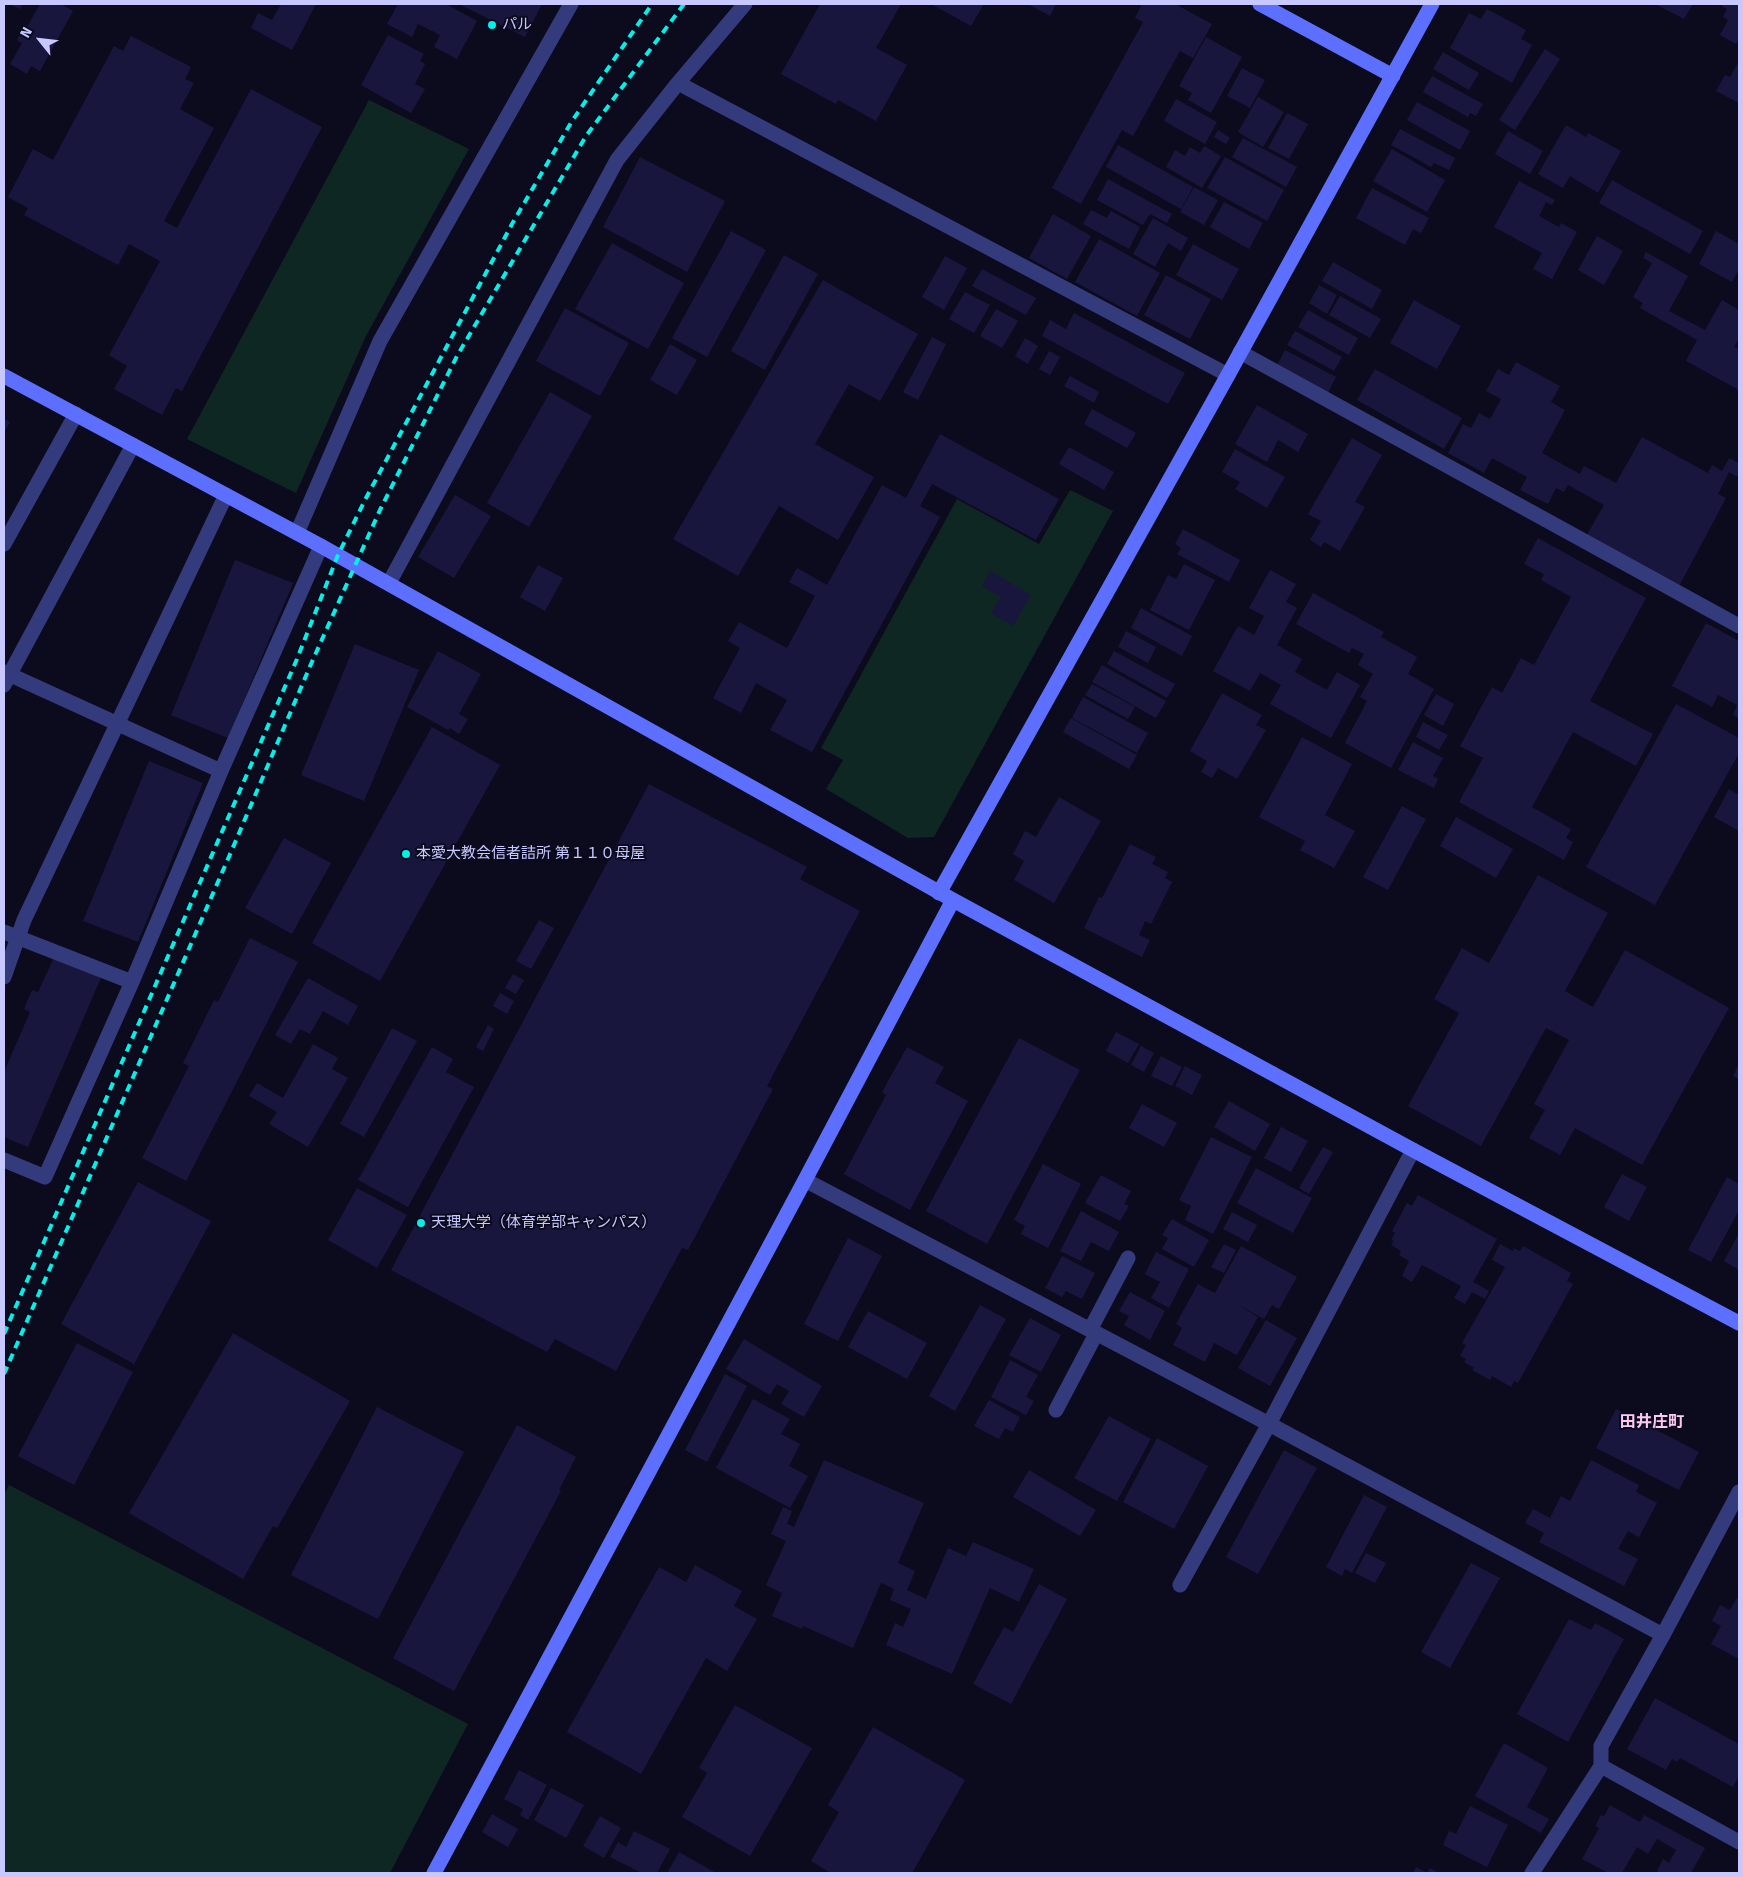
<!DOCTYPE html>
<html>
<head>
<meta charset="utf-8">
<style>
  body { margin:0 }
  #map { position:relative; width:1743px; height:1877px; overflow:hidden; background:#0b0b1d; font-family:"Fira Sans",sans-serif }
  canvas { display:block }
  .frame { position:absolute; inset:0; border:5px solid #c6c8ff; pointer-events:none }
  .north { position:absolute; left:15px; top:15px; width:50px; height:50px; -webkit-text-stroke:4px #0b0b1d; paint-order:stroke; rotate:299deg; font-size:14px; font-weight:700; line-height:20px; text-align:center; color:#c6c8ff }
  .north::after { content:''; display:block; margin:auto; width:18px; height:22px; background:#c6c8ff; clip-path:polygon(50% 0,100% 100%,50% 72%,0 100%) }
</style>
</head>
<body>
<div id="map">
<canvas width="1743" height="1877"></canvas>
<div class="frame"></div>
<div class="north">N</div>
</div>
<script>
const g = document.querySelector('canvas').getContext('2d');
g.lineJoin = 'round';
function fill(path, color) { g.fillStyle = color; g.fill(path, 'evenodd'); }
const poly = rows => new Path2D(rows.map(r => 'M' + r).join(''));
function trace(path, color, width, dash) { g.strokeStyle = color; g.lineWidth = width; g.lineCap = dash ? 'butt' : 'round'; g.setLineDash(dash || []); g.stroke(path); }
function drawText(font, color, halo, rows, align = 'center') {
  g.font = font + ' "Fira Sans","Noto Sans JP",sans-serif'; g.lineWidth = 4; g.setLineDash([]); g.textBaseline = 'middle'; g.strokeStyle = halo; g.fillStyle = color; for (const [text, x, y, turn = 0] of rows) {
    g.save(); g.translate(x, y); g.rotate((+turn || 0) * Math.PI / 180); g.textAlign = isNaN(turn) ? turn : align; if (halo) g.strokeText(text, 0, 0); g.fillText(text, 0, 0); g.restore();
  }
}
const green = poly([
  [369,100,469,149,366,336,296,493,187,439],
  [1070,490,1113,511,934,837,908,838,826,789,843,760,821,748,957,499,1039,544],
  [9,1485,468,1724,390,1873,4,1873,4,1495]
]);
const building = poly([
  [9,4,23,4,20,9],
  [40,4,61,4,73,11,40,71,31,66,27,74,10,64,22,43,17,40,25,25,27,27],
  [281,4,316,4,292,50,251,28,258,13,272,20],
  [398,4,446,4,477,21,457,59,434,47,440,35,418,24,412,37,387,24],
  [459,4,542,4,525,37],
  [820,4,901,4,876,48,907,65,876,121,838,100,836,104,781,74],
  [931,4,984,4,971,26],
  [1028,4,1056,4,1050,16],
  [1142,4,1175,4,1212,24,1193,58,1180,51,1133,136,1122,130,1081,204,1052,188,1143,22,1135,18],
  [1655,4,1693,4,1684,19],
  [1723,4,1739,4,1739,38,1736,44,1720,35,1728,20,1723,17,1727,9,1722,6],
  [1487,9,1526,30,1521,39,1532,45,1512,83,1450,48,1469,13,1481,19],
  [388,35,424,54,420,61,425,64,415,84,425,89,411,113,361,85],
  [131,36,191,67,185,79,194,83,180,109,214,128,164,221,177,228,251,89,322,127,182,391,176,388,162,415,114,389,127,366,109,355,160,261,129,244,118,265,24,215,28,208,8,197,33,149,53,160,114,46,123,51],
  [1206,37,1242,57,1211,113,1188,100,1192,93,1179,86],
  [1545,49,1560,59,1515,130,1499,120],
  [1443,52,1479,73,1469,90,1433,69],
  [1739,61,1739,103,1716,91,1725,75,1730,77],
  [1242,68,1265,80,1250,108,1227,96],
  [1432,76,1483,104,1476,116,1470,113,1468,117,1423,92],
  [1258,97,1284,112,1263,147,1238,132],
  [1176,99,1217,122,1205,144,1164,121],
  [1417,102,1470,131,1460,150,1407,120],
  [1287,113,1308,124,1289,159,1268,148],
  [1566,125,1586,137,1588,133,1621,151,1598,193,1570,176,1563,188,1538,174],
  [1400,129,1455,158,1449,170,1434,163,1431,167,1391,145],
  [1218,130,1230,138,1226,144,1214,137],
  [1508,131,1543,151,1530,174,1495,154],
  [1243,138,1297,167,1286,187,1232,157],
  [1118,145,1193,187,1181,209,1106,167],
  [1204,146,1221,156,1202,188,1166,167,1175,150,1185,156,1190,147,1200,153],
  [1392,149,1445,180,1427,212,1373,181],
  [640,157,725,201,687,272,603,227],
  [1225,157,1284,190,1267,221,1207,188],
  [1108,179,1172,214,1167,223,1150,214,1143,225,1097,200],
  [1612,180,1703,231,1690,254,1599,203],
  [1519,181,1555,200,1552,205,1546,202,1539,216,1559,227,1561,223,1577,232,1552,279,1533,269,1542,253,1494,227],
  [1194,187,1218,200,1204,225,1180,212],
  [1372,188,1429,218,1421,233,1413,229,1405,245,1356,218],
  [1224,202,1263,223,1249,249,1210,227],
  [1091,210,1107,218,1111,211,1140,227,1129,249,1083,224],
  [1053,214,1091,236,1067,279,1029,258],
  [1153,218,1188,238,1181,251,1168,243,1155,267,1133,254],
  [731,231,766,250,707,357,672,338],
  [1716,231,1739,244,1739,269,1732,282,1699,264],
  [1597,236,1623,251,1604,285,1578,270],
  [1099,239,1160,273,1137,316,1075,282],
  [612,243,684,283,648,349,575,309],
  [1193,244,1239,269,1222,300,1176,275],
  [1646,252,1688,276,1669,311,1705,330,1722,300,1739,310,1739,338,1734,347,1739,349,1739,390,1686,361,1697,340,1640,308,1643,303,1633,297,1652,263,1643,258],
  [784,255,818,274,765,370,731,351],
  [945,256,967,268,944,310,922,297],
  [1333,262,1382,290,1372,309,1322,281],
  [982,269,1036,298,1026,315,972,286],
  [1166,275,1211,299,1190,339,1144,315],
  [823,280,918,334,880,401,849,384,815,444,874,477,838,540,779,506,738,576,673,539],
  [1319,285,1337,295,1327,314,1309,303],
  [965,292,990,305,974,333,949,319],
  [1340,296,1381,319,1370,338,1329,315],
  [1414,300,1461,326,1437,369,1390,343],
  [565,308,629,343,600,396,536,361],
  [996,309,1018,321,1002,348,980,336],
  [1308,310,1358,338,1349,355,1298,327],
  [1074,313,1185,373,1168,404,1042,336,1050,320,1066,329],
  [1295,331,1342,357,1334,371,1287,345],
  [932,337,946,344,918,400,903,392],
  [1025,338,1038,346,1028,364,1015,356],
  [670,344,697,360,677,395,650,380],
  [1285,350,1336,377,1328,393,1277,365],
  [1049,351,1060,357,1050,375,1039,369],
  [1516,362,1560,386,1551,402,1565,410,1542,453,1580,474,1584,466,1616,483,1642,437,1708,473,1712,465,1722,471,1729,458,1739,463,1739,473,1737,477,1729,472,1718,494,1726,498,1678,588,1585,538,1604,505,1568,485,1564,492,1556,488,1548,504,1520,490,1527,477,1492,458,1484,473,1448,453,1463,424,1471,428,1479,413,1490,419,1501,399,1486,391,1498,369,1509,375],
  [1375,369,1462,418,1444,449,1357,400],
  [1070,376,1099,392,1094,403,1064,386],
  [550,392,592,416,529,527,487,503],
  [1257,405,1308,434,1298,452,1278,440,1267,462,1235,444],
  [1092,409,1136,433,1127,448,1084,424],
  [4,418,10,422,4,433],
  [940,434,1059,499,1036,540,932,484,920,506,940,517,812,752,770,730,787,700,756,683,741,713,713,698,740,648,728,641,739,622,787,648,815,596,789,582,797,568,827,585,882,485,906,498],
  [1352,438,1382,455,1355,502,1365,507,1340,551,1324,542,1321,547,1310,540,1321,521,1308,514],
  [1069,447,1114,472,1104,490,1059,464],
  [1235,449,1285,477,1267,508,1235,489,1240,482,1222,472],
  [455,495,491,516,454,578,418,557],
  [1183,529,1240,560,1229,582,1177,554,1181,548,1175,544],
  [1538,538,1646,598,1590,701,1653,734,1636,766,1573,732,1532,807,1571,829,1566,838,1573,842,1564,860,1459,802,1483,758,1460,746,1492,687,1502,693,1521,658,1534,665,1571,597,1541,580,1544,574,1524,564],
  [235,560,293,583,228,738,171,715],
  [1184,564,1215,580,1189,630,1150,610,1168,575,1176,579],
  [538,565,563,578,545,611,520,597],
  [1270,570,1296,584,1286,602,1297,608,1277,645,1302,659,1295,672,1327,690,1337,672,1360,685,1331,738,1270,704,1281,685,1260,673,1250,691,1213,671,1238,626,1254,635,1264,616,1249,608],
  [990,571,1031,595,1013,626,991,613,1001,597,982,586],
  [1313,593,1384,632,1381,637,1417,657,1408,674,1434,689,1391,768,1345,743,1367,701,1360,697,1373,674,1358,665,1364,654,1352,648,1349,653,1296,624],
  [1141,608,1192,636,1182,656,1131,628],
  [1706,623,1739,641,1739,718,1733,715,1737,705,1718,695,1712,707,1672,686],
  [1126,631,1156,647,1148,663,1118,647],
  [355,644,419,670,364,801,301,775],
  [438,651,481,674,459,714,468,719,459,734,450,728,448,730,407,707],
  [1114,651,1175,684,1167,698,1107,664],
  [1102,665,1166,701,1156,718,1092,682],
  [1092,684,1135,707,1128,719,1085,695],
  [1222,693,1262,715,1256,725,1266,730,1237,779,1218,768,1212,778,1201,772,1207,761,1190,751],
  [1436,694,1454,704,1443,726,1424,715],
  [1083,697,1148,733,1137,753,1072,718],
  [1676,704,1739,738,1739,753,1655,905,1586,867],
  [1071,718,1137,755,1129,769,1063,732],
  [1423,722,1448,735,1439,750,1416,737],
  [432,727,500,765,380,981,312,943],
  [1302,737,1352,764,1325,815,1355,831,1334,868,1300,850,1305,841,1259,817],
  [1413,742,1443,758,1433,776,1438,779,1434,788,1398,770],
  [149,761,203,783,138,942,83,921],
  [649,784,807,867,800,879,860,911,767,1086,773,1089,688,1250,682,1248,616,1371,555,1339,547,1352,391,1270],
  [1729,789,1739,795,1739,831,1714,817],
  [1059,797,1101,821,1054,903,1014,880,1024,861,1013,854,1025,831,1036,837],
  [1402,806,1426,819,1388,890,1363,877],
  [1456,817,1513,849,1496,878,1440,846],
  [284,838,331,863,292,934,245,908],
  [1130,844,1156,857,1152,864,1168,872,1165,878,1172,882,1151,924,1145,921,1139,935,1150,940,1142,957,1084,928,1099,897,1102,898],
  [1538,875,1608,913,1565,991,1593,1007,1625,950,1729,1008,1642,1165,1575,1128,1560,1155,1529,1138,1545,1110,1534,1104,1569,1040,1546,1028,1481,1146,1408,1106,1459,1013,1434,999,1462,948,1489,963],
  [539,920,554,928,531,969,516,961],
  [250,938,298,962,186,1181,142,1158,189,1066,183,1063,214,1000,218,1002],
  [56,953,103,973,28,1147,4,1137,4,1072,30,1012,24,1009,32,990,38,992],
  [513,974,524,980,516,994,505,988],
  [308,978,358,1006,348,1025,323,1011,310,1034,300,1029,291,1044,275,1035],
  [500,993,514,1001,507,1014,493,1006],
  [488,1025,494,1029,483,1051,476,1047],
  [392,1028,417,1041,364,1137,340,1124],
  [1116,1032,1139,1044,1128,1063,1106,1051],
  [1019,1038,1080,1070,987,1244,926,1211],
  [313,1044,338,1058,332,1069,348,1078,308,1147,269,1124,277,1112,249,1096,257,1083,283,1098],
  [1141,1046,1154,1053,1144,1072,1131,1065],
  [432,1047,453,1059,446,1072,474,1087,408,1207,358,1180],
  [907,1047,944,1067,935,1083,968,1101,910,1210,844,1174,886,1095,882,1092],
  [1161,1056,1182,1067,1172,1086,1151,1076],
  [1739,1064,1739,1079,1733,1076],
  [1185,1066,1202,1075,1192,1095,1175,1086],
  [1229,1101,1270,1124,1255,1151,1214,1127],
  [1142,1104,1177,1123,1164,1147,1129,1128],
  [1281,1127,1308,1141,1291,1172,1264,1158],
  [1211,1137,1252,1157,1213,1234,1185,1220,1191,1206,1179,1200],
  [1323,1147,1333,1152,1309,1194,1299,1188],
  [1043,1164,1081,1184,1048,1248,1021,1234,1025,1226,1014,1220],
  [1256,1168,1312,1198,1293,1233,1237,1203],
  [1622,1174,1647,1187,1629,1221,1604,1207],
  [1101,1175,1131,1191,1124,1204,1129,1206,1120,1221,1085,1203],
  [1727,1177,1739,1184,1739,1210,1711,1262,1688,1250],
  [138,1182,211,1221,134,1364,61,1324],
  [357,1188,407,1215,377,1268,328,1240],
  [1418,1195,1497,1239,1473,1282,1489,1291,1485,1299,1472,1292,1465,1304,1454,1298,1461,1286,1422,1265,1412,1282,1402,1276,1409,1261,1399,1255,1401,1251,1391,1245,1394,1241,1391,1240,1395,1233,1392,1231,1407,1203,1412,1206],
  [1081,1211,1119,1232,1109,1251,1091,1242,1081,1261,1060,1251],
  [1232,1212,1257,1225,1248,1242,1223,1229],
  [1172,1219,1209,1240,1194,1267,1162,1249,1168,1238,1162,1235],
  [1739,1233,1739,1270,1724,1261],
  [848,1238,882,1256,838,1341,804,1324],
  [1224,1244,1236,1250,1224,1273,1211,1267],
  [1500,1244,1513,1251,1514,1248,1520,1251,1523,1246,1571,1273,1567,1281,1573,1284,1518,1383,1514,1381,1511,1387,1492,1376,1490,1380,1472,1370,1474,1368,1464,1362,1466,1359,1460,1356,1466,1345,1462,1343,1505,1267,1492,1260],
  [1241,1246,1297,1277,1279,1309,1272,1305,1264,1319,1238,1305,1258,1317,1237,1355,1214,1343,1205,1362,1173,1345,1182,1328,1176,1324,1198,1284,1215,1293],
  [1156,1252,1189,1269,1169,1308,1151,1298,1160,1282,1145,1274],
  [1062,1256,1095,1273,1082,1299,1066,1291,1062,1297,1045,1288],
  [1130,1292,1165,1311,1150,1340,1124,1325,1129,1316,1119,1311],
  [980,1305,1006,1319,955,1411,929,1396],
  [868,1311,927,1343,907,1379,848,1347],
  [1030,1318,1061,1335,1041,1372,1009,1355],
  [1266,1320,1297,1338,1270,1386,1238,1368],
  [233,1333,350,1401,277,1528,273,1526,243,1579,129,1513],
  [744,1339,822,1386,804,1417,781,1404,789,1391,777,1384,770,1395,726,1369],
  [77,1343,133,1372,74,1485,18,1456],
  [1010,1360,1038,1375,1026,1397,1034,1401,1026,1415,991,1397],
  [725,1374,747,1386,707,1462,685,1450],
  [753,1399,790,1419,781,1434,800,1444,789,1466,808,1476,790,1508,716,1468],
  [989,1400,1020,1417,1013,1432,1005,1428,999,1439,974,1426],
  [377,1407,464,1452,378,1619,291,1575],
  [1616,1409,1699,1452,1679,1490,1596,1448],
  [1109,1416,1151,1439,1117,1501,1074,1478],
  [517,1425,576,1457,559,1490,561,1491,454,1691,393,1658],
  [1157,1438,1208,1466,1174,1529,1123,1502],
  [1284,1450,1317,1468,1258,1574,1226,1557],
  [824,1460,924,1503,898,1563,915,1571,907,1590,926,1599,948,1548,966,1556,973,1542,1034,1569,1019,1602,990,1588,952,1674,886,1645,895,1623,903,1627,911,1609,890,1600,894,1589,881,1583,853,1648,803,1626,802,1629,772,1616,782,1593,766,1585,786,1541,771,1534,783,1507,792,1511,787,1524,794,1527],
  [1591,1460,1639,1485,1636,1492,1657,1503,1639,1537,1628,1531,1618,1549,1638,1559,1624,1586,1539,1542,1544,1533,1525,1523,1533,1509,1550,1518,1561,1496,1570,1501],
  [1029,1470,1096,1510,1080,1536,1013,1497],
  [1364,1495,1387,1507,1352,1573,1345,1569,1342,1576,1326,1567],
  [1366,1553,1386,1563,1375,1583,1355,1573],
  [1471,1563,1500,1578,1450,1668,1421,1652],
  [695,1565,742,1591,734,1606,757,1619,727,1671,706,1658,641,1774,567,1732,659,1567,686,1582],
  [1039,1584,1067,1599,1011,1704,973,1684,1004,1627,1013,1632],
  [1737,1598,1739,1599,1739,1659,1711,1644,1721,1626,1712,1621,1720,1605,1730,1610],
  [1569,1619,1591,1630,1595,1623,1624,1639,1568,1742,1517,1714],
  [1655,1698,1739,1744,1739,1776,1733,1787,1680,1758,1677,1762,1672,1759,1666,1770,1627,1749],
  [735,1705,812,1748,750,1856,682,1817,707,1773,699,1768],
  [873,1727,965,1780,912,1873,831,1873,811,1861,839,1812,828,1805],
  [1504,1743,1548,1768,1527,1807,1549,1819,1541,1833,1475,1796],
  [519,1770,547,1785,528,1820,520,1815,523,1809,504,1799],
  [551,1788,584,1805,566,1838,534,1820],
  [1610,1805,1640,1822,1644,1815,1705,1848,1691,1873,1661,1873,1657,1871,1663,1859,1669,1863,1676,1850,1657,1839,1648,1854,1637,1847,1622,1873,1608,1873,1582,1859,1599,1828,1595,1826,1601,1815,1604,1816],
  [1470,1806,1508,1825,1487,1867,1443,1845,1449,1831,1456,1834],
  [492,1814,518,1829,508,1847,482,1832],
  [600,1816,621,1828,604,1858,583,1846],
  [634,1831,670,1849,657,1873,642,1873,610,1857,618,1842,626,1847],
  [679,1852,716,1873,667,1873],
  [1416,1867,1427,1873,1413,1873],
  [1430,1868,1439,1873,1427,1873]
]);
const street = poly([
  [678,83,1228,375],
  [1240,352,1739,626],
  [297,533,380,341,571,4],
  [4,544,76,414],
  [389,583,617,160,678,83,745,4],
  [4,672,221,771],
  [4,685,133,445],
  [4,932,132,982],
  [4,977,24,920,226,495],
  [4,1160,45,1177,132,982,221,771,321,546],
  [805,1180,1269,1424,1663,1635],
  [1090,1330,1128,1258],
  [1056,1410,1096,1334],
  [1180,1585,1269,1424,1413,1150],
  [1601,1766,1739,1842],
  [1532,1873,1601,1766,1601,1746,1663,1635,1739,1492]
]);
const secondary = poly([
  [1260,4,1393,76],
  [4,376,321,546,953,900,1413,1150,1739,1323],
  [939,893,1228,375,1432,4],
  [434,1873,805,1180,953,900]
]);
const rail = poly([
  [4,1334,297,659,338,555,365,500,512,224,572,121,652,4],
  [4,1374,231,852,311,664,380,510,457,356,586,136,684,4]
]);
const markers = [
  [492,25,5,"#00f1ea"],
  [406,854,5,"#00f1ea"],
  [421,1223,5,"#00f1ea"]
];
const poiNames = [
  ["パル",502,25],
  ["本愛大教会信者詰所 第１１０母屋",416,854],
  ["天理大学（体育学部キャンパス）",431,1223]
];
const neighbourhoodNames = [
  ["田井庄町",1652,1423]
];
fill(green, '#0e2723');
fill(building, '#19163e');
trace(street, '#343b7d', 15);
trace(secondary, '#5d6fff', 15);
trace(rail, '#00f1ea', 4, [8, 6]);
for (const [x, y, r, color] of markers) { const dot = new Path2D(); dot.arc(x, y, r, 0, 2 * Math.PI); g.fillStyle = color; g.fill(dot); trace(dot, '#0b0b1d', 2); }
drawText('15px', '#c6c8ff', '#0b0b1d', poiNames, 'left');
drawText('bold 16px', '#ffc8f2', '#0b0b1d', neighbourhoodNames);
</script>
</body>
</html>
